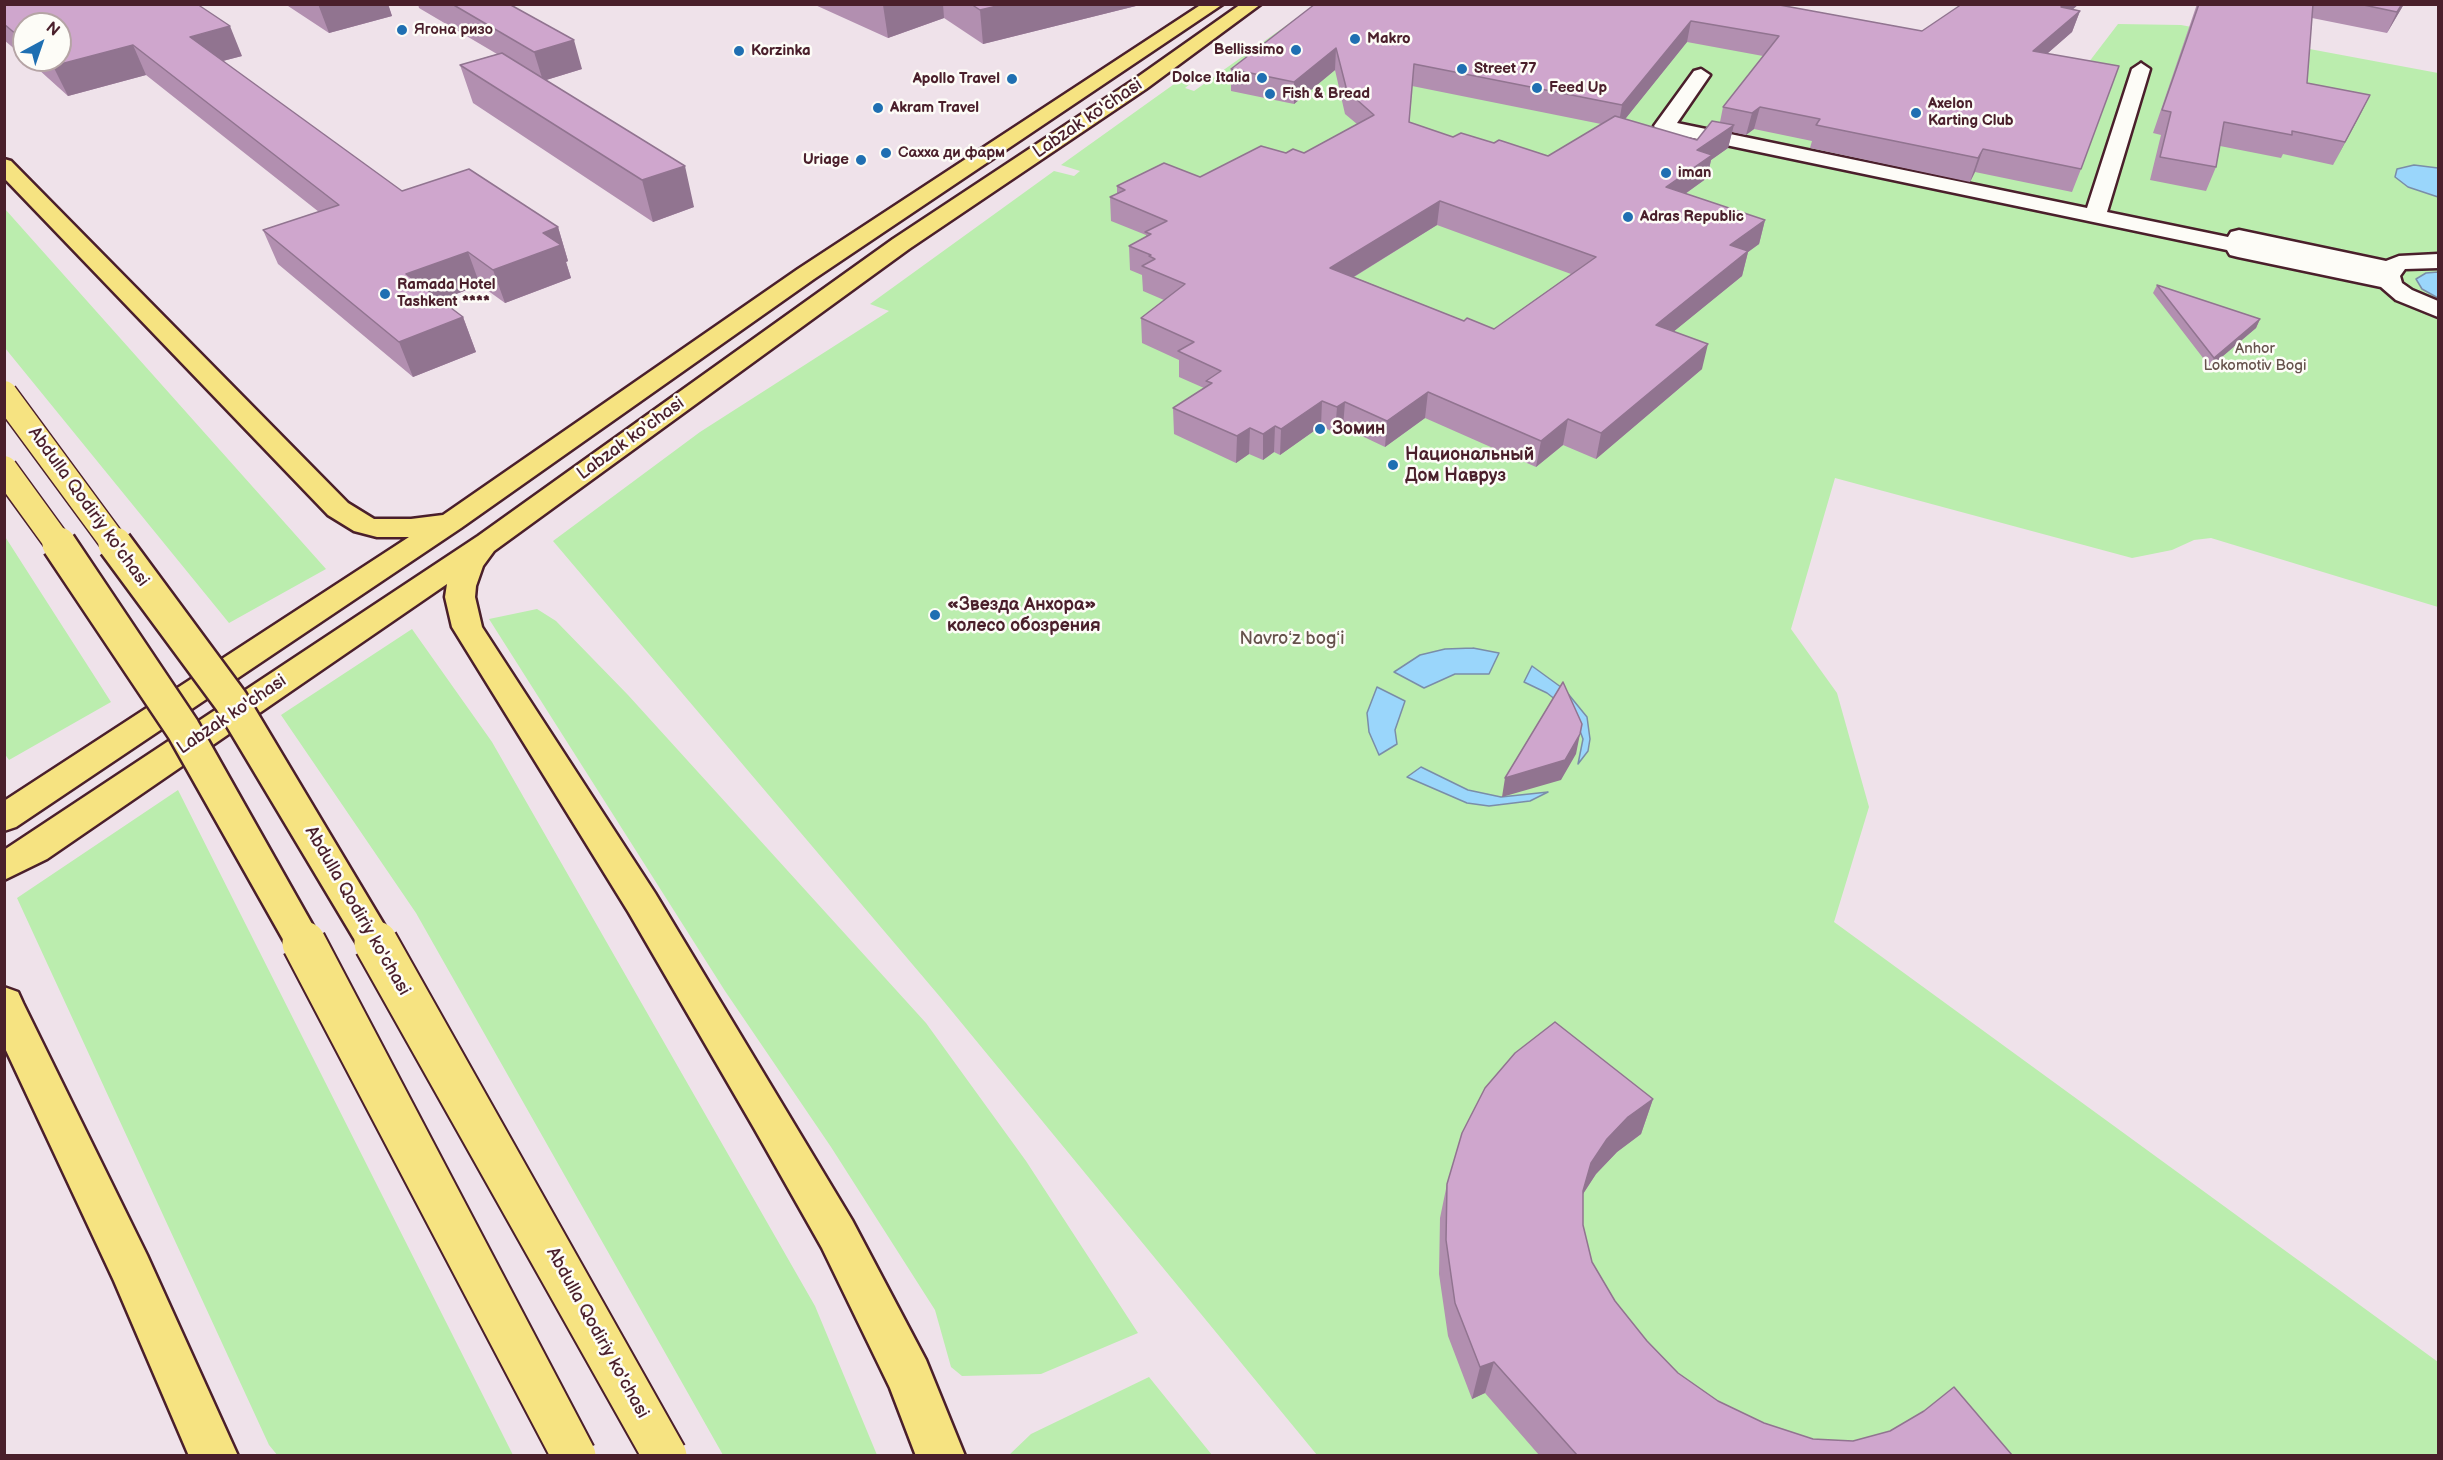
<!DOCTYPE html>
<html>
<head>
<meta charset="utf-8">
<style>
  body { margin:0 }
  #map { position:relative; width:2443px; height:1460px; overflow:hidden; background:#efe2ea; font-family:"Balsamiq Sans",sans-serif }
  canvas { display:block }
  .frame { position:absolute; inset:0; border:6px solid #4a1f2b; pointer-events:none }
  .north { position:absolute; left:12px; top:12px; width:60px; height:60px; box-sizing:border-box; background:#fdfcf7; border:2px solid #b5a4a5; border-radius:50%; rotate:40deg; font-size:16px; font-weight:700; line-height:24px; text-align:center; color:#4a1f2b }
  .north::after { content:''; display:block; margin:auto; width:21px; height:27px; background:#1f6fb2; clip-path:polygon(50% 0,100% 100%,50% 72%,0 100%) }
</style>
</head>
<body>
<div id="map">
<canvas width="2443" height="1460"></canvas>
<div class="frame"></div>
<div class="north">N</div>
</div>
<script>
const g = document.querySelector('canvas').getContext('2d');
g.lineJoin = 'round';
function fill(path, color) { g.fillStyle = color; g.fill(path, 'evenodd'); }
const poly = rows => new Path2D(rows.map(r => 'M' + r).join(''));
function trace(path, color, width, dash) { g.strokeStyle = color; g.lineWidth = width; g.lineCap = dash ? 'butt' : 'round'; g.setLineDash(dash || []); g.stroke(path); }
function drawText(font, color, halo, rows, align = 'center') {
  g.font = font + ' "Balsamiq Sans",sans-serif'; g.lineWidth = 5; g.setLineDash([]); g.textBaseline = 'middle'; g.strokeStyle = halo; g.fillStyle = color; for (const [text, x, y, turn = 0] of rows) {
    g.save(); g.translate(x, y); g.rotate((+turn || 0) * Math.PI / 180); g.textAlign = isNaN(turn) ? turn : align; if (halo) g.strokeText(text, 0, 0); g.fillText(text, 0, 0); g.restore();
  }
}
const green = poly([
  [1315,5,1560,5,2079,75,2118,24,2181,25,2438,73,2438,607,2211,538,2194,540,2172,550,2132,558,1835,478,1791,629,1837,693,1869,807,1834,922,2438,1362,2438,1455,1317,1455,941,998,553,541,700,432,889,311,870,304,1054,171,1074,176,1080,171,1061,165,1184,77,1195,80,1185,88,1194,91],
  [5,209,326,569,229,623,5,348],
  [4,535,111,702,9,760,4,753],
  [537,609,556,621,628,695,926,1023,1026,1161,1138,1333,1041,1374,962,1376,951,1367,935,1310,831,1147,725,991,489,619],
  [412,629,492,742,815,1306,877,1455,723,1455,416,913,281,715],
  [178,790,513,1455,278,1456,269,1445,17,898],
  [1149,1377,1212,1455,1009,1455,1031,1434]
]);
const water = poly([
  [2414,165,2438,168,2438,197,2408,187,2395,177,2397,169,2414,165],
  [2438,272,2438,298,2422,289,2416,279,2426,273,2438,272],
  [1473,648,1499,653,1489,674,1455,674,1424,688,1394,672,1420,655,1445,649,1473,648],
  [1532,666,1565,690,1587,717,1590,739,1588,751,1578,764,1583,739,1577,723,1565,707,1547,693,1524,682,1532,666],
  [1377,687,1405,701,1395,730,1397,744,1379,755,1369,732,1367,713,1377,687],
  [1421,767,1468,790,1501,797,1548,792,1530,801,1489,806,1467,803,1407,777,1421,767]
]);
const minor = poly([
  [2141,63,2150,69,2107,212,2228,237,2231,232,2239,230,2386,261,2399,256,2438,254,2438,268,2405,269,2400,276,2402,283,2412,290,2438,301,2438,317,2396,300,2381,287,2238,257,2230,255,2227,250,1664,132,1657,130,1654,126,1694,71,1701,69,1710,75,1677,123,2087,208,2132,69,2141,63]
]);
const major = poly([
  [1202,4,1223,4,814,279,461,528,16,827,4,831,4,801,409,537,377,537,354,531,328,515,4,178,4,159,11,161,348,503,374,519,411,519,443,515,798,269,1202,4],
  [1241,4,1261,4,1146,89,909,249,494,551,483,566,476,586,475,597,482,627,655,893,852,1220,926,1360,965,1456,916,1456,890,1388,822,1248,754,1128,629,913,452,627,445,597,447,584,47,859,4,880,4,850,478,536,893,239,1132,81,1241,4],
  [4,987,18,992,23,1003,147,1255,238,1456,189,1456,114,1281,4,1046,4,987]
]);
const majorBridgeFar2 = poly([
  [4,394,116,546],
  [4,469,60,546]
]);
const majorBridgeFar1 = poly([
  [59,544,183,729,305,945],
  [115,544,231,701,377,945]
]);
const majorBridge = poly([
  [304,943,574,1456],
  [376,943,665,1456]
]);
const wall = poly([
  [4,4,242,56,223,61,402,191,558,227,568,261,566,262,571,278,505,303,480,285,440,300,463,317,476,352,413,377,278,264,263,230,319,212,146,75,68,96,28,60,60,60,24,24,24,57,4,40],
  [285,4,388,4,392,16,329,33],
  [418,4,509,4,582,69,546,80,694,207,653,222,473,103,460,65,497,54,419,8],
  [813,4,1144,4,983,44,944,18,888,38],
  [1315,4,1786,4,1783,6,1922,31,2073,9,2080,11,2072,32,2048,53,2081,169,2072,192,1975,172,1970,182,1810,148,1812,141,1754,129,1746,135,1732,132,1728,148,1711,160,1707,178,1685,194,1765,220,1759,244,1748,252,1742,276,1674,331,1702,369,1596,459,1563,445,1536,467,1425,418,1385,447,1343,427,1335,433,1321,426,1280,455,1274,452,1263,460,1249,454,1236,463,1174,434,1173,408,1204,388,1179,377,1179,360,1142,343,1141,318,1164,300,1143,291,1142,275,1130,270,1129,246,1146,237,1146,235,1111,221,1110,197,1117,194,1117,186,1200,177,1286,153,1304,153,1357,124,1345,114,1335,70,1294,104,1231,91,1231,69],
  [1687,42,1763,56,1723,107,1720,122,1697,140,1625,119],
  [1412,86,1601,124,1548,156,1494,143,1453,137,1409,122],
  [1437,225,1571,274,1494,329,1464,321,1354,277],
  [2197,4,2404,4,2387,33,2312,18,2307,83,2370,95,2333,165,2283,154,2281,158,2220,146,2216,167,2206,191,2150,180,2161,135,2153,133],
  [2157,285,2260,319,2256,328,2210,367,2153,293],
  [1653,1099,1641,1134,1617,1152,1596,1174,1583,1194,1583,1225,1592,1262,1615,1301,1647,1341,1678,1373,1718,1401,1764,1423,1813,1439,2012,1455,1539,1455,1485,1393,1472,1399,1448,1336,1439,1274,1440,1218,1447,1184]
]);
const shadedWall = poly([
  [318,4,388,4,392,16,329,33],
  [943,4,944,18,888,38,883,5],
  [1005,4,1144,4,983,44,980,10],
  [2063,4,2079,4,2053,27,2061,7],
  [2402,4,2404,4,2387,33,2397,12],
  [2080,11,2072,32,2026,72,2033,51],
  [1691,21,1687,42,1618,128,1622,105],
  [230,26,242,56,203,66,190,37],
  [574,40,582,69,543,81,534,52],
  [133,45,146,75,68,96,53,66],
  [1336,48,1335,70,1294,104,1294,82],
  [2370,95,2359,117,2333,165,2345,142],
  [1760,107,1754,129,1746,135,1752,113],
  [1734,125,1728,148,1711,160,1707,178,1661,211,1666,187,1697,150],
  [1983,149,1975,172,1970,182,1978,158],
  [685,166,694,207,653,222,642,180],
  [1440,201,1437,225,1329,292,1330,268],
  [1765,220,1759,244,1748,252,1742,276,1651,350,1656,325,1730,245],
  [558,227,568,261,566,262,571,278,505,303,493,270,543,233],
  [468,252,480,285,419,308,406,274],
  [463,317,476,352,413,377,399,342],
  [2260,319,2256,328,2210,367,2214,358],
  [1708,344,1702,369,1596,459,1601,433],
  [1428,392,1425,418,1385,447,1387,421],
  [1322,401,1321,426,1280,455,1281,429],
  [1345,402,1343,427,1335,433,1337,407],
  [1568,419,1563,445,1536,467,1541,441],
  [1275,426,1274,452,1263,460,1263,434],
  [1250,428,1249,454,1236,463,1237,436],
  [1580,734,1576,754,1561,780,1502,797,1505,778],
  [1653,1099,1641,1134,1617,1152,1596,1174,1581,1197,1591,1163,1607,1139,1628,1117],
  [1494,1362,1485,1393,1472,1399,1480,1367]
]);
const building = poly([
  [4,4,197,4,230,26,190,37,402,191,469,169,558,227,543,233,561,245,493,270,468,252,406,274,463,317,399,342,263,230,339,205,133,45,53,66,46,60,60,60,60,24,24,24,24,41,4,24,4,4],
  [452,4,509,4,574,40,534,52,452,4],
  [971,4,1005,4,980,10,971,4],
  [1315,4,1774,4,1922,31,1962,4,2063,4,2061,7,2080,11,2033,51,2119,66,2081,169,1983,149,1978,158,1816,125,1820,119,1760,107,1752,113,1723,107,1779,36,1691,21,1622,105,1414,64,1409,122,1453,137,1461,133,1494,143,1499,140,1548,156,1615,116,1697,140,1712,121,1734,125,1697,150,1712,155,1666,187,1765,220,1730,245,1748,251,1656,325,1708,344,1601,433,1568,419,1541,441,1428,392,1387,421,1345,402,1337,407,1322,401,1281,429,1275,426,1263,434,1250,428,1237,436,1173,408,1212,383,1206,381,1221,371,1178,351,1194,342,1141,318,1185,284,1142,266,1155,259,1149,256,1151,255,1129,246,1151,234,1145,232,1167,221,1110,197,1125,190,1117,186,1164,163,1200,177,1261,146,1286,153,1293,149,1304,153,1374,115,1347,91,1336,48,1294,82,1231,69,1315,4],
  [1440,201,1596,257,1494,329,1467,318,1464,321,1330,268,1440,201],
  [2199,4,2313,4,2307,83,2370,95,2345,142,2292,131,2292,135,2224,122,2216,167,2160,157,2171,112,2162,110,2199,4],
  [2359,4,2402,4,2397,12,2359,4],
  [502,53,685,166,642,180,460,65,502,53],
  [2157,285,2260,319,2214,358,2157,285],
  [1563,682,1582,724,1580,734,1565,760,1505,778,1563,682],
  [1555,1022,1653,1099,1628,1117,1607,1139,1591,1163,1583,1191,1583,1225,1592,1262,1615,1301,1647,1341,1678,1373,1718,1401,1764,1423,1813,1439,1853,1441,1890,1431,1924,1411,1954,1387,2012,1455,1577,1455,1494,1362,1480,1367,1455,1303,1446,1240,1447,1184,1462,1133,1485,1088,1515,1053,1555,1022]
]);
const markers = [
  [402,30,6,"#1f6fb2"],
  [1355,39,6,"#1f6fb2"],
  [1296,50,6,"#1f6fb2"],
  [739,51,6,"#1f6fb2"],
  [1462,69,6,"#1f6fb2"],
  [1262,78,6,"#1f6fb2"],
  [1012,79,6,"#1f6fb2"],
  [1537,88,6,"#1f6fb2"],
  [1270,94,6,"#1f6fb2"],
  [878,108,6,"#1f6fb2"],
  [1916,113,6,"#1f6fb2"],
  [886,153,6,"#1f6fb2"],
  [861,160,6,"#1f6fb2"],
  [1666,173,6,"#1f6fb2"],
  [1628,217,6,"#1f6fb2"],
  [385,294,6,"#1f6fb2"],
  [1320,429,6,"#1f6fb2"],
  [1393,465,6,"#1f6fb2"],
  [935,615,6,"#1f6fb2"]
];
const farPoinames = [
  ["Ягона ризо",414,30],
  ["Makro",1367,39],
  ["Bellissimo",1284,50,"right"],
  ["Korzinka",751,51],
  ["Street 77",1474,69],
  ["Dolce Italia",1250,78,"right"],
  ["Apollo Travel",1000,79,"right"],
  ["Feed Up",1549,88],
  ["Fish & Bread",1282,94],
  ["Axelon",1928,104],
  ["Karting Club",1928,121],
  ["Akram Travel",890,108],
  ["Сахха ди фарм",898,153],
  ["Uriage",849,160,"right"],
  ["iman",1678,173],
  ["Adras Republic",1640,217],
  ["Ramada Hotel",397,285],
  ["Tashkent ****",397,302]
];
const farParknames = [
  ["Anhor",2255,349],
  ["Lokomotiv Bogi",2255,366]
];
const streetNames = [
  ["Labzak ko'chasi",1088,119,-34],
  ["Labzak ko'chasi",631,439,-36],
  ["Abdulla Qodiriy ko'chasi",88,507,54],
  ["Labzak ko'chasi",232,715,-34],
  ["Abdulla Qodiriy ko'chasi",357,911,60],
  ["Abdulla Qodiriy ko'chasi",597,1333,61]
];
const poiNames = [
  ["Зомин",1332,429],
  ["Национальный",1405,455],
  ["Дом Навруз",1405,476],
  ["«Звезда Анхора»",947,605],
  ["колесо обозрения",947,626]
];
const parkNames = [
  ["Navroʻz bogʻi",1292,639]
];
fill(green, '#bbedae');
fill(water, '#9ad6fb');
trace(water, '#7a8da8', 1.5);
trace(minor, '#4a1f2b', 5);
trace(major, '#4a1f2b', 5);
fill(minor, '#fdfcf7');
fill(major, '#f6e381');
trace(majorBridgeFar2, '#4a1f2b', 29, []);
trace(majorBridgeFar1, '#4a1f2b', 38, []);
trace(majorBridge, '#4a1f2b', 47, []);
trace(majorBridgeFar2, '#f6e381', 26);
trace(majorBridgeFar1, '#f6e381', 33);
trace(majorBridge, '#f6e381', 43);
fill(wall, '#b28fb0');
fill(shadedWall, '#917490');
fill(building, '#cfa6cd');
trace(building, '#917490', 1.5);
for (const [x, y, r, color] of markers) { const dot = new Path2D(); dot.arc(x, y, r, 0, 2 * Math.PI); g.fillStyle = color; g.fill(dot); trace(dot, '#fdfcf7', 2); }
drawText('bold 15px', '#4a1f2b', '#fdfcf7', farPoinames, 'left');
drawText('15px', '#66524c', '#fdfcf7', farParknames);
drawText('18px', '#4a1f2b', '#fdfcf7', streetNames);
drawText('bold 18px', '#4a1f2b', '#fdfcf7', poiNames, 'left');
drawText('18px', '#66524c', '#fdfcf7', parkNames);
</script>
</body>
</html>
